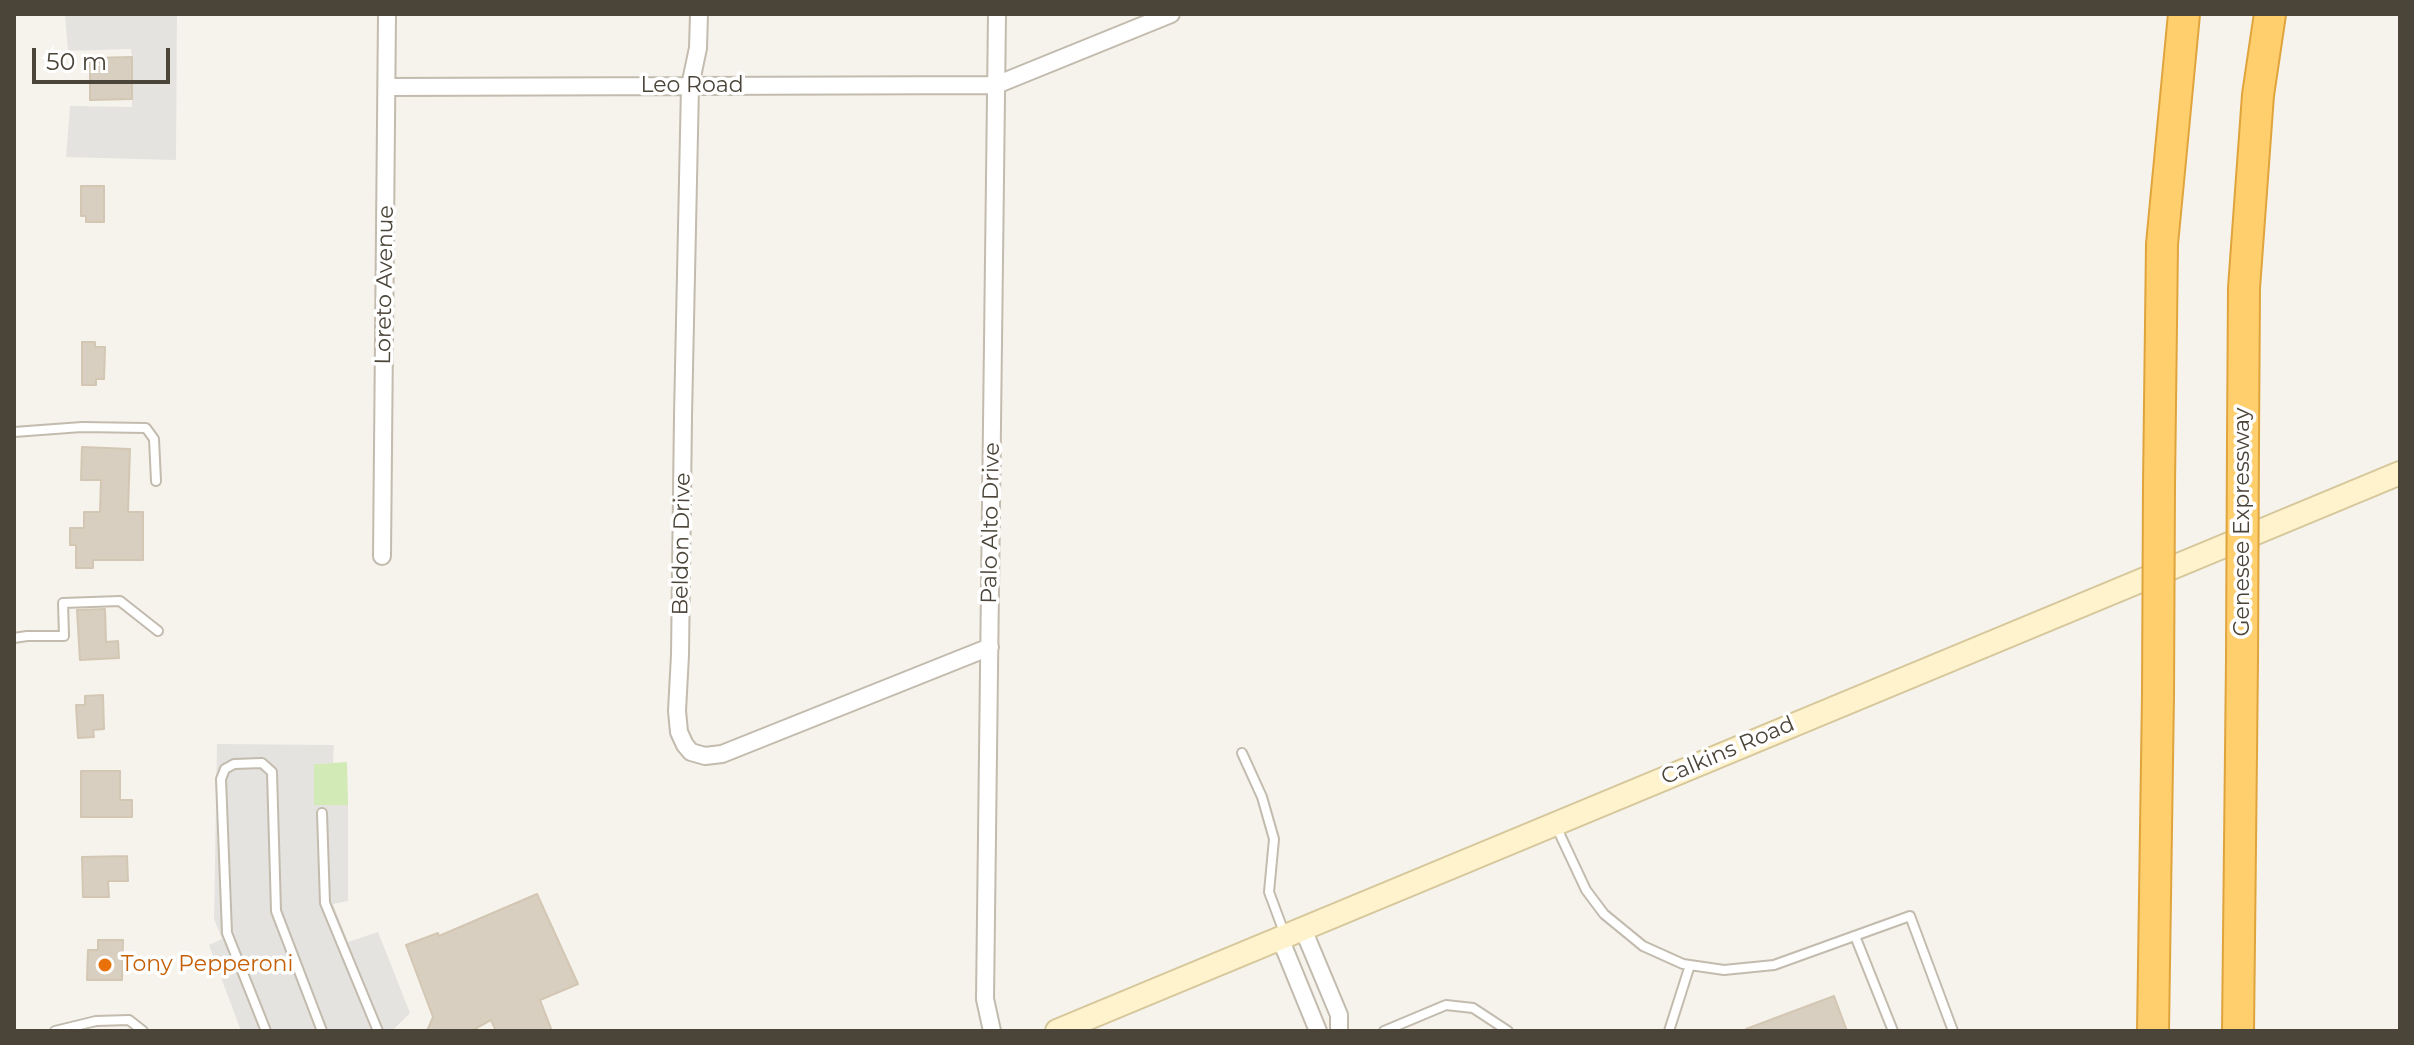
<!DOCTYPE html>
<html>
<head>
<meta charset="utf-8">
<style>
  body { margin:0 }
  #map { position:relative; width:2414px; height:1045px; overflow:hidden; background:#f6f3ec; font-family:Montserrat,sans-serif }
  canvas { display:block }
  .frame { position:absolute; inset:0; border:16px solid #4b4439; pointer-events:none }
  .scale { position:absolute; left:32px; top:48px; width:138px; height:36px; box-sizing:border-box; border:4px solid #4b4439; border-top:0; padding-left:10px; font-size:24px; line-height:28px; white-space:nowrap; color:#4b4439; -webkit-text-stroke:6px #fff; paint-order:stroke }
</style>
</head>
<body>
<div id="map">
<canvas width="2414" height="1045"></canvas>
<div class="frame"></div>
<div class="scale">50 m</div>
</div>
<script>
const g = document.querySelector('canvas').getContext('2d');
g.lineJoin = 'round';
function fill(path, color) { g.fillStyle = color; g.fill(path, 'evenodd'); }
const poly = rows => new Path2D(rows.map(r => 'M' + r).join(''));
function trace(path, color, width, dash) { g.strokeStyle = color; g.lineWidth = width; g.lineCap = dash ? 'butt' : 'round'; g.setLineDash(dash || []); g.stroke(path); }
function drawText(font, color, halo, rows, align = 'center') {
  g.font = font + ' Montserrat,sans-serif'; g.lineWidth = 7; g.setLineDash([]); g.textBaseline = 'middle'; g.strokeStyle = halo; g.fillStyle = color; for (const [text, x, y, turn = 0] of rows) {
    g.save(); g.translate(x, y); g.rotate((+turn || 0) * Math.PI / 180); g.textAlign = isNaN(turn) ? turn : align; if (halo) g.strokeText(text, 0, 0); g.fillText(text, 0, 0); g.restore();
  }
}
const green = poly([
  [347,762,348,805,314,806,314,764]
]);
const parking = poly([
  [65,14,177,14,176,160,66,157,70,106,132,107,132,57,131,49,68,51],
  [217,744,334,745,333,763,314,764,314,805,348,805,348,901,333,904,348,942,378,932,410,1013,392,1031,241,1031,209,945,222,939,214,919]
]);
const building = poly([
  [132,57,132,99,90,100,90,58,132,57],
  [81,186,104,186,104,222,86,222,86,216,81,216,81,186],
  [82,342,95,342,95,347,105,347,104,379,96,379,96,385,82,385,82,342],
  [82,447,130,449,128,512,143,512,143,560,93,560,93,568,76,568,76,545,70,545,70,528,84,528,84,512,100,512,101,480,81,480,82,447],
  [105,609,106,642,118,641,119,658,80,660,77,610,105,609],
  [103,695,104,729,93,730,94,737,78,738,76,705,85,705,85,696,103,695],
  [81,771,120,771,120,800,132,800,132,817,81,817,81,771],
  [127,856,128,881,108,881,109,897,83,897,82,857,127,856],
  [537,894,578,984,540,1000,552,1031,496,1031,491,1020,471,1031,427,1031,433,1017,406,945,438,933,439,936,537,894],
  [98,940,123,940,122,980,87,980,88,950,98,950,98,940],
  [1834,996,1847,1031,1746,1031,1746,1029,1834,996]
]);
const lane = poly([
  [14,432,82,427,146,428,154,439,156,481],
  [14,638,27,636,64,636,63,603,120,601,158,631],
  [1242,753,1262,797,1274,839,1269,892,1285,935],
  [322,813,325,903,378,1031],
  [1555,824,1586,890,1604,914,1643,946,1683,964,1724,970,1774,965,1910,916,1953,1031],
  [1855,936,1893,1031],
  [55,1031,96,1021,129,1020,143,1031],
  [266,1031,227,933,221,779,225,769,234,764,262,763,272,772,276,911,322,1031],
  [1384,1031,1446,1005,1473,1008,1508,1031],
  [1669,1031,1690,965]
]);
const street = poly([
  [699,14,698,48,690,86,683,416,680,655,677,711,679,732,685,745,691,752,705,756,722,754,990,647],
  [387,87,996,85,1171,14],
  [382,556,387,14],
  [1303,929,1339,1015,1339,1031],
  [1280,938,1318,1031],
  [992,1031,985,999,997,14]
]);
const secondary = poly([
  [1057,1031,2400,473]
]);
const highway = poly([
  [2243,440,2244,288,2258,95,2270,14],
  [2159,485,2162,244,2184,14],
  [2153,1031,2158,695],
  [2238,1031,2242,660]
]);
const highwayBridge = poly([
  [2242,660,2243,440],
  [2158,695,2159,485]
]);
const markers = [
  [105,965,8,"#e8710a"]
];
const streetNames = [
  ["Leo Road",692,86],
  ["Loreto Avenue",385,285,-89],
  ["Genesee Expressway",2243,522,-90],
  ["Palo Alto Drive",991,523,-89],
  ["Beldon Drive",682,544,-89],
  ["Calkins Road",1728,751,-23]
];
const foodNames = [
  ["Tony Pepperoni",121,965]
];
fill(green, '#d2eab5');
fill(parking, '#e5e3e0');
fill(building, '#d8cfc1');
trace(building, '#d3c7b4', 2);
trace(lane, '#c2bbae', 12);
trace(street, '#c2bbae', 20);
trace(secondary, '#d6c79b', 26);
trace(highway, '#e0a43c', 34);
trace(lane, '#fff', 8);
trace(street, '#fff', 16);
trace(secondary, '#fff3cd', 22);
trace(highway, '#ffcf6e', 30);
trace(highwayBridge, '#e0a43c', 34, []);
trace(highwayBridge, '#ffcf6e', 30);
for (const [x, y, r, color] of markers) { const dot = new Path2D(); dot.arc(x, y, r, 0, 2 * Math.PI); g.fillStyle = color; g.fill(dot); trace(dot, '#fff', 3); }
drawText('22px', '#4b4439', '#fff', streetNames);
drawText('22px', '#c56008', '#fff', foodNames, 'left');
</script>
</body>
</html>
